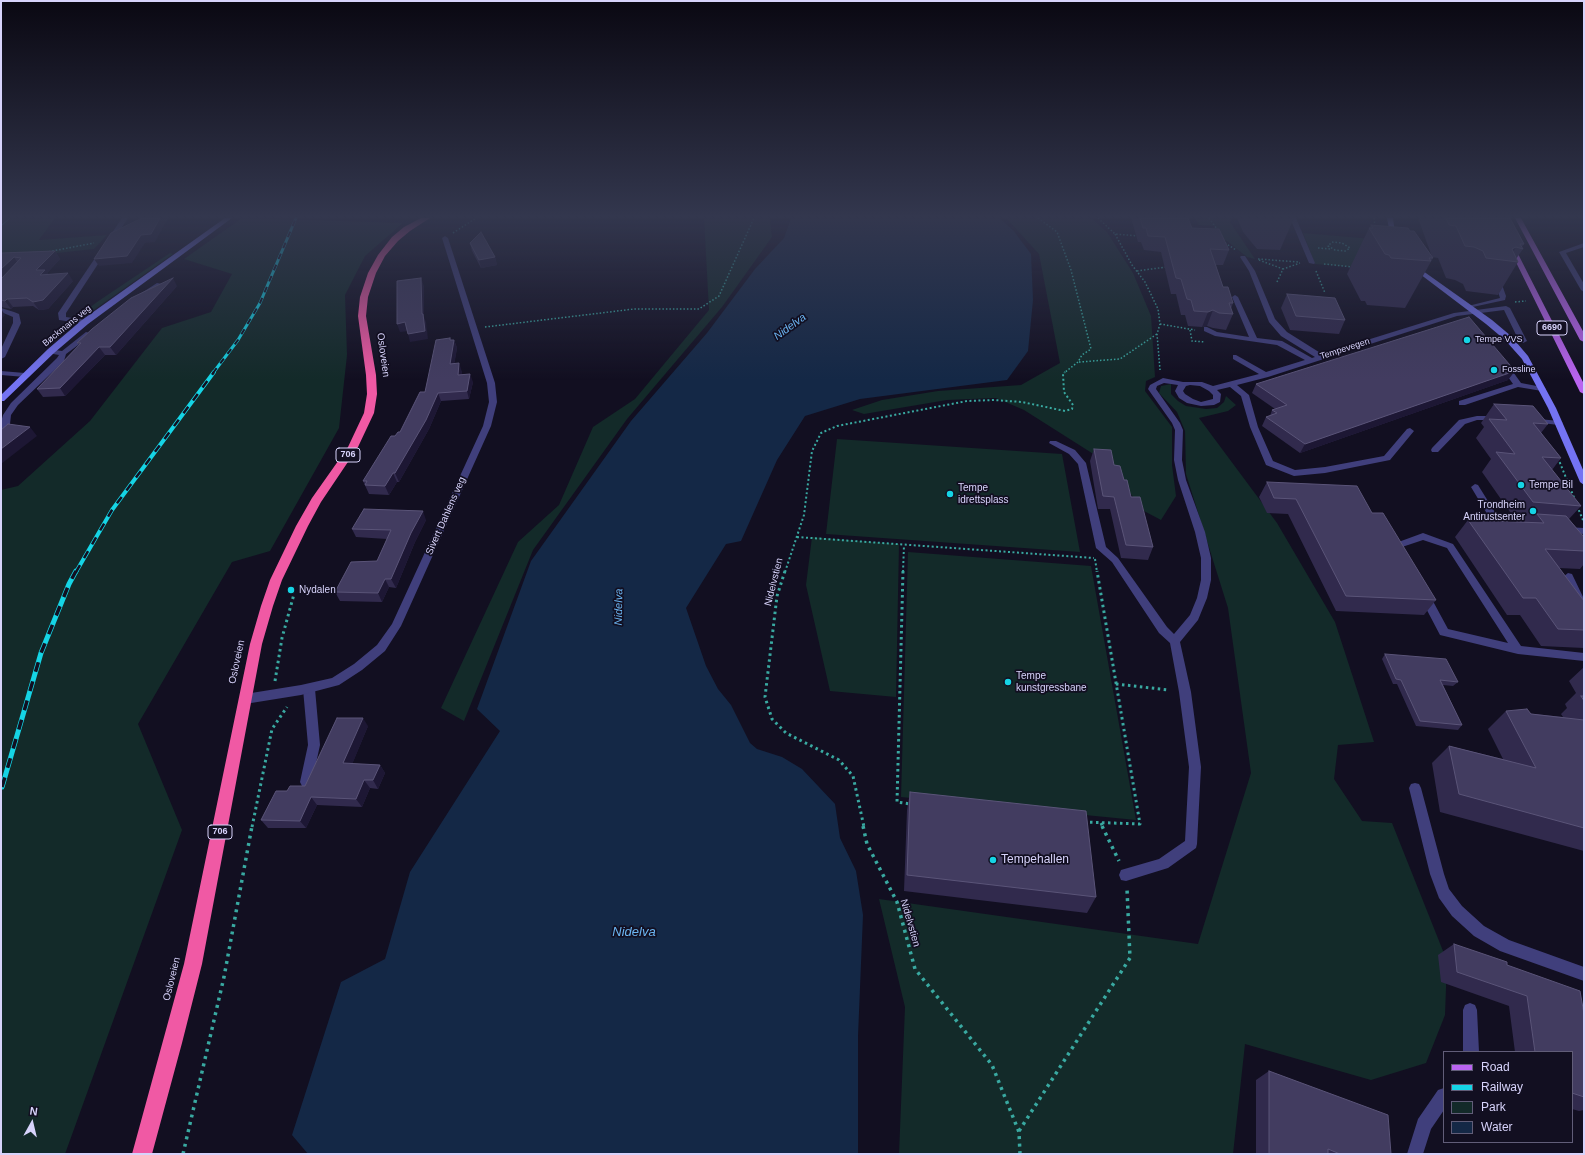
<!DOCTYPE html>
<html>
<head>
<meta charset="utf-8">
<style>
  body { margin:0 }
  #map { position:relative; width:1585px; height:1155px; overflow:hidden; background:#120f21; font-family:Arial,sans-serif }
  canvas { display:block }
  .frame { position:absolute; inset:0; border:2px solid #d7d3fb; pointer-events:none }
  .legend { position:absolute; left:1443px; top:1051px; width:130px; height:92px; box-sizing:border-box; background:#120f21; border:1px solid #615d78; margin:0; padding:5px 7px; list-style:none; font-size:12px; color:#d7d3fb }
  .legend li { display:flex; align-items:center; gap:8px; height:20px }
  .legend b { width:20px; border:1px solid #615d78 }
  .north { position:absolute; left:12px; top:1103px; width:40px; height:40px; -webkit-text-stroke:3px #120f21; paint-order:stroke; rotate:8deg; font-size:11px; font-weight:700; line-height:16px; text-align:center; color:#d7d3fb }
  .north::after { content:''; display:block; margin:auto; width:14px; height:18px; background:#d7d3fb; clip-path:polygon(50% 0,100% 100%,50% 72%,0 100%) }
</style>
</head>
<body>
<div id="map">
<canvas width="1585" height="1155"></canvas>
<div class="frame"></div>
<ul class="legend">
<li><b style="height:5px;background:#ba64f1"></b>Road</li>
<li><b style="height:5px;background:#15d4e5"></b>Railway</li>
<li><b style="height:11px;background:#132a29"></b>Park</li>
<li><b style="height:11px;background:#142846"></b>Water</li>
</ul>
<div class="north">N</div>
</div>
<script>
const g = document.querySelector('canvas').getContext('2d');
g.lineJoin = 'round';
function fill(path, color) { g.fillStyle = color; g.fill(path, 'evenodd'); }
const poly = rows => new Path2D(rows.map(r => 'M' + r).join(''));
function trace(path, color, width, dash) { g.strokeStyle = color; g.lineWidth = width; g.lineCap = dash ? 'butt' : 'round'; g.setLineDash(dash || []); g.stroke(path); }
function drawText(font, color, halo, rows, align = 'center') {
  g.font = font + ' Arial,sans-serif'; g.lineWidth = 3.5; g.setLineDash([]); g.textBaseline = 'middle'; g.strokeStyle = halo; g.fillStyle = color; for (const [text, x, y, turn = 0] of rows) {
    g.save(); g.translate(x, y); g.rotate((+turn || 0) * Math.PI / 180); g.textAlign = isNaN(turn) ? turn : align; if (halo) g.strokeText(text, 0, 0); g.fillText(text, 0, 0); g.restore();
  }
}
const green = poly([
  [1,218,55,218,39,240,107,235,94,249,1,259],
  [242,218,403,223,365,256,345,295,347,355,339,428,270,551,232,562,138,724,182,830,65,1154,1,1154,1,490,18,486,90,421,162,328,211,312,232,274,184,259],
  [704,218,770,218,772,237,722,307,627,419,533,550,464,721,441,708,518,542,559,505,593,427,635,399,709,310],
  [1006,218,1091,218,1107,232,1133,273,1151,316,1155,377,1146,381,1145,391,1172,427,1172,465,1176,496,1161,520,1144,511,1106,462,1024,410,996,398,947,400,864,414,852,410,882,400,938,391,1021,385,1060,363,1039,254],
  [1195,218,1232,218,1230,222,1255,259,1247,257,1227,241,1220,239,1214,226,1199,225],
  [1303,233,1372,239,1402,271,1315,264],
  [170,253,173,254,88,314,77,317,97,302],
  [1171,384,1171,394,1178,401,1186,406,1206,409,1217,408,1224,402,1226,396,1236,405,1228,411,1199,418,1277,523,1335,622,1374,742,1338,745,1334,779,1362,821,1392,823,1447,961,1445,1015,1426,1063,1371,1080,1245,1044,1233,1154,899,1154,905,1007,879,899,1198,944,1251,773,1228,608,1186,474,1185,431,1177,412,1159,393,1161,386],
  [837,439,1062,454,1080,552,826,534],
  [812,537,899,544,896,697,830,691,806,585],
  [908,552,1091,566,1136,820,901,797]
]);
const water = poly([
  [791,218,999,218,1013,230,1031,254,1033,300,1028,351,1007,380,860,399,805,416,777,460,741,541,726,544,686,608,706,666,718,689,731,705,750,743,757,749,782,757,802,769,835,804,840,838,856,871,863,915,858,1036,858,1154,308,1154,292,1135,341,982,385,959,410,872,500,731,477,709,531,561,631,421,707,333,755,269,784,238]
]);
const pathFar3 = poly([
  [1038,218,1057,232,1071,270,1091,349,1082,355,1078,362,1064,373],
  [1098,218,1115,234,1139,236],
  [1209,218,1219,232],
  [1374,218,1375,228],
  [453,233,476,218],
  [1115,234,1132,265,1145,282,1158,309,1160,324,1157,334,1160,370],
  [1222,241,1236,250],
  [1332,242,1342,243,1350,248,1345,251,1335,250,1328,246,1332,242],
  [1318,248,1331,249],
  [42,253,94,243],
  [1258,259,1299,262],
  [1259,260,1283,269],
  [1324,264,1353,267],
  [1137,271,1166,267],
  [1316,271,1325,293],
  [1277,282,1283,269,1300,263],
  [1515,302,1526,301],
  [1160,324,1195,330],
  [485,327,634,309,699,309,719,296,754,218],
  [1190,330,1192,341,1205,342],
  [1079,362,1120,359,1157,334]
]);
const pathFar2 = poly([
  [1558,458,1575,500],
  [1577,506,1583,520],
  [797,537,1094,558],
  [1095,559,1097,572],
  [785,572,804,515,812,451,821,433,837,426,967,401,994,400,1022,402,1065,411,1072,409,1073,405,1064,392,1063,374,1065,372],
  [903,572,904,545]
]);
const pathFar1 = poly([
  [785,571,777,596,765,697,772,719,786,733,839,760,853,776,864,827],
  [903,571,897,802,910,804],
  [275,681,282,638,294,594],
  [1116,684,1169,690],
  [1084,822,1140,824,1097,571],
  [1101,823,1103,827],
  [252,827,272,729,287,707]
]);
const path = poly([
  [863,826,867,844,897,902,915,969,992,1065,1019,1132,1020,1154],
  [1102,826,1119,861],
  [1019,1131,1130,958,1127,889],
  [183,1154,224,977,252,826]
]);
const lane = poly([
  [1584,243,1584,247,1566,253,1584,284,1584,292,1581,290,1559,252,1584,243],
  [1241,256,1245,256,1255,271,1275,319,1287,332,1322,354,1454,313,1506,306,1510,308,1527,341,1523,343,1520,343,1504,310,1457,316,1268,377,1237,385,1249,395,1258,427,1273,461,1295,470,1325,467,1384,456,1407,429,1410,428,1414,431,1390,460,1325,473,1294,476,1266,465,1250,427,1241,396,1230,387,1217,390,1221,394,1220,402,1214,405,1201,406,1187,403,1179,398,1175,391,1178,385,1164,383,1157,386,1156,389,1180,423,1183,430,1182,460,1186,480,1205,532,1211,558,1211,580,1207,598,1198,620,1180,642,1191,692,1201,767,1197,844,1196,848,1168,868,1126,881,1121,880,1119,875,1121,870,1159,859,1185,841,1189,767,1179,692,1170,643,1159,633,1112,562,1096,548,1078,464,1069,454,1049,443,1050,441,1056,441,1075,450,1086,463,1106,547,1118,558,1167,627,1174,634,1190,615,1197,598,1201,580,1201,558,1195,532,1178,480,1174,460,1175,430,1172,423,1148,389,1150,385,1163,378,1183,382,1202,382,1213,386,1259,374,1233,359,1233,355,1236,355,1266,372,1305,360,1277,345,1215,336,1204,331,1204,327,1207,327,1217,332,1249,337,1232,297,1235,295,1238,297,1257,338,1282,341,1312,358,1315,357,1281,336,1269,322,1249,271,1240,257,1241,256],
  [1190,385,1200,386,1209,391,1213,395,1213,399,1201,402,1193,399,1185,394,1183,391,1186,386,1190,385],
  [1496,281,1501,282,1506,296,1505,300,1468,308,1468,306,1500,298,1495,282,1496,281],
  [1500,362,1506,362,1521,383,1542,387,1546,389,1542,391,1518,387,1465,405,1459,405,1459,401,1513,384,1499,364,1500,362],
  [1477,416,1496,416,1500,418,1496,420,1477,420,1465,424,1438,452,1432,452,1431,450,1432,448,1459,420,1477,416],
  [1529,418,1559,421,1563,423,1559,425,1532,422,1529,422,1529,418],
  [1475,484,1478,485,1501,522,1509,524,1511,526,1509,528,1495,527,1471,487,1475,484],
  [1566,527,1584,528,1584,534,1563,532,1561,530,1566,527],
  [1423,533,1453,544,1521,646,1584,653,1584,661,1518,654,1440,635,1419,595,1420,592,1428,592,1448,629,1508,643,1447,548,1423,540,1402,547,1406,553,1401,556,1398,555,1391,546,1393,544,1423,533],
  [1568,573,1572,574,1584,599,1584,613,1580,612,1563,577,1568,573],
  [309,684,313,686,315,689,320,745,312,782,310,786,306,787,302,786,300,782,308,745,303,689,305,686,309,684],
  [1415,783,1419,784,1421,788,1444,874,1449,889,1462,906,1484,926,1509,940,1584,967,1584,981,1500,951,1474,936,1452,916,1439,898,1430,874,1409,788,1411,784,1415,783],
  [1470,1003,1475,1005,1477,1010,1479,1052,1463,1052,1463,1010,1465,1005,1470,1003],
  [1444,1088,1444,1110,1431,1129,1423,1154,1407,1154,1418,1119,1438,1090,1444,1088]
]);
const street = poly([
  [122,218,128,218,66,313,66,317,85,320,89,322,85,324,59,320,58,313,122,218],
  [1290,218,1296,218,1315,263,1314,264,1309,263,1290,218],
  [445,236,448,238,495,383,497,402,491,426,401,626,385,651,362,670,339,685,301,695,245,704,241,702,239,699,241,696,245,694,301,685,332,678,354,664,377,645,392,624,483,426,489,402,487,383,442,238,445,236],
  [157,283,162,284,144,296,140,296,140,294,157,283],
  [1,308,14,312,19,314,21,323,5,357,1,359,1,349,13,323,13,317,1,312,1,308],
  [86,332,93,334,66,354,64,361,18,405,11,415,9,433,4,440,1,441,1,422,3,415,11,403,57,358,59,355,48,353,48,349,62,351,86,332],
  [1,371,25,373,29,375,25,377,1,375,1,371]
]);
const secondary = poly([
  [225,218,232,218,88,324,54,353,4,401,1,401,1,395,48,349,82,320,225,218],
  [1387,218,1393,218,1396,241,1391,240,1387,218],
  [1412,266,1416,266,1492,320,1511,336,1528,356,1556,408,1584,472,1584,485,1580,482,1548,408,1522,359,1505,340,1486,324,1412,268,1412,266]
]);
const primary = poly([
  [1515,218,1521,218,1584,333,1584,342,1580,340,1515,218],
  [1511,244,1514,246,1584,384,1584,394,1580,392,1508,246,1511,244]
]);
const highway = poly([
  [421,218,430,218,410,231,398,241,385,256,376,273,368,297,366,316,376,375,377,394,374,413,358,447,321,502,308,526,282,580,273,606,262,644,202,964,182,1043,152,1154,132,1154,184,964,250,644,261,606,270,580,296,526,312,498,348,447,364,413,367,394,366,375,358,316,360,297,368,273,378,255,392,237,404,227,421,218]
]);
const tram = poly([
  [1,226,10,218]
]);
const railFar2 = poly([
  [213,373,238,340,260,303,296,218]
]);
const railFar1 = poly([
  [76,572,112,510,214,372]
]);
const rail = poly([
  [2,787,41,653,69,584,76,571]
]);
const wall = poly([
  [1131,218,1188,218,1192,228,1229,250,1223,265,1216,265,1223,287,1233,303,1231,309,1233,314,1226,330,1213,328,1207,326,1202,327,1188,326,1185,315,1181,315,1176,294,1171,294,1161,252,1144,250,1141,242,1138,242],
  [1237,218,1294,218,1280,250,1257,249,1243,232],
  [1418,218,1510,218,1524,244,1522,247,1523,249,1516,259,1518,262,1498,295,1466,291,1463,284,1455,280,1446,278,1438,258,1432,257,1433,258,1405,308,1367,305,1365,301,1361,301,1347,274,1369,228,1371,225,1410,231,1432,257],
  [470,243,495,257,497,265,481,268,472,251],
  [55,251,60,259,47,273,48,274,73,281,48,309,39,310,33,306,13,307,11,309,1,307,1,253],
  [177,286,116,355,105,355,65,396,43,397,37,389,79,345,77,343],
  [1287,294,1345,320,1339,334,1290,330,1281,308],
  [451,340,454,340,457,348,454,364,462,372,461,375,473,382,469,399,441,401,429,429,399,482,397,482,389,495,369,494,363,481,395,436,400,432,425,392],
  [1508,380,1300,453,1262,426,1266,417,1270,416,1272,410,1275,409,1252,393,1256,384],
  [1494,404,1548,424,1541,433,1561,458,1552,470,1581,506,1569,519,1584,537,1584,564,1580,569,1559,568,1584,601,1584,648,1541,646,1520,615,1507,615,1455,537,1468,520,1517,522,1482,472,1491,459,1476,438,1484,427,1481,423],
  [1094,449,1114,465,1124,480,1153,547,1148,560,1121,558,1110,509,1098,509,1090,461],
  [1267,482,1372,513,1436,600,1424,615,1336,611,1288,514,1267,513,1259,497],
  [426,520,415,542,396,588,389,587,382,602,340,601,335,592,377,561,387,539,356,537,352,529],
  [1385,654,1458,682,1453,686,1443,685,1462,725,1458,730,1416,726,1397,684,1393,684,1382,659],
  [1584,667,1584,851,1440,812,1432,763,1449,746,1503,759,1488,729,1506,711,1563,717,1561,714,1567,708,1565,704,1576,693,1569,681],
  [368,726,352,764,380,765,385,773,378,789,370,788,362,807,317,805,306,828,268,828,261,820,287,791,305,786],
  [910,792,1096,897,1087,913,904,891,907,810],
  [1454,944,1507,965,1584,1014,1584,1110,1579,1111,1572,1109,1572,1052,1515,1052,1509,1006,1441,982,1438,955],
  [1269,1071,1391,1154,1256,1154,1256,1080]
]);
const shadedWall = poly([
  [160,218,168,218,155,242,145,243,132,263,99,266,94,259,141,235],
  [1516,247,1508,261,1512,249],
  [55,251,60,259,47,273,50,278,45,283,36,270],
  [14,257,19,265,1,283,1,269],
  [495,257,497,265,481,268,479,260],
  [68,273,73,281,48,309,39,310,33,302],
  [173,278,177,286,116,355,110,347],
  [421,278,424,286,424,317,426,322,428,339,410,342,408,334,422,314],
  [7,299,13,307,11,309,5,301],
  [1,309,5,315,1,320],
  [1213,310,1207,326,1202,327,1208,312],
  [405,322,408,331,400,332,397,324],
  [450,338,453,346,454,340,457,348,453,373,450,364],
  [99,347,105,355,65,396,60,388],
  [459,363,462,372,460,383,458,375],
  [1515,371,1508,380,1300,453,1305,444],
  [470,374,473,382,469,399,467,391],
  [438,393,441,401,429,429,399,482,395,473],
  [30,427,37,436,1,464,1,449],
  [393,473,397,482,389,495,385,486],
  [423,511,426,520,415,542,396,588,391,579,411,533],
  [385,579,389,587,382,602,378,593],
  [363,718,368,726,349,772,343,763],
  [380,765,385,773,378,789,373,780],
  [364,780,370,788,362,807,356,799],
  [311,797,317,805,306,828,300,821]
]);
const building = poly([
  [142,218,160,218,151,234,141,235,127,256,94,259,111,233,142,218],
  [1140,218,1188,218,1192,228,1219,229,1229,250,1210,249,1223,287,1228,287,1233,303,1229,303,1233,314,1219,313,1213,310,1208,312,1194,311,1191,300,1187,299,1181,279,1176,278,1165,237,1148,236,1146,228,1143,228,1140,218],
  [1446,218,1510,218,1524,244,1520,244,1523,249,1516,247,1512,249,1518,262,1486,258,1483,251,1474,247,1465,246,1456,226,1449,225,1446,218],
  [1371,225,1408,228,1410,231,1414,231,1433,258,1429,258,1431,261,1391,258,1389,255,1385,254,1369,228,1373,228,1371,225],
  [481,232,495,257,479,260,470,243,481,232],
  [55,251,36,270,45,270,40,275,68,273,43,300,33,302,27,298,7,299,5,301,1,300,1,279,21,258,14,257,1,269,1,253,55,251],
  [173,278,110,347,99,347,60,388,37,389,81,343,77,343,92,329,131,298,173,278],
  [421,278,422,314,423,314,425,331,408,334,405,322,397,324,397,281,421,278],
  [1287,294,1335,298,1345,320,1296,316,1287,294],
  [1469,317,1515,371,1305,444,1266,417,1277,413,1272,410,1287,405,1256,384,1469,317],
  [450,338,450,340,454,340,450,364,459,363,458,375,470,374,467,391,438,393,426,420,395,473,393,473,385,486,365,485,367,481,363,481,391,436,395,436,398,432,400,432,420,392,425,392,436,340,450,338],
  [1494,404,1533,406,1548,424,1533,423,1561,458,1542,457,1581,506,1533,502,1496,452,1515,454,1489,419,1507,420,1494,404],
  [8,424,30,427,1,449,1,430,8,424],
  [1094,449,1111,450,1114,465,1120,466,1124,480,1127,480,1131,497,1140,497,1153,547,1126,545,1114,497,1103,496,1094,449],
  [1267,482,1357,486,1372,513,1383,513,1436,600,1346,596,1296,499,1274,498,1267,482],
  [364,509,423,511,411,533,391,579,385,579,378,593,335,592,351,562,377,561,391,530,352,529,364,509],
  [1537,514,1566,516,1584,537,1584,551,1545,549,1584,601,1584,630,1558,629,1536,598,1523,598,1468,520,1544,523,1537,514],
  [1385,654,1446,659,1458,682,1440,680,1462,725,1420,721,1401,680,1396,679,1385,654],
  [1581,696,1584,696,1584,701,1581,696],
  [1527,709,1531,714,1584,720,1584,828,1459,794,1449,746,1536,768,1506,711,1527,709],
  [337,718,363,718,343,763,380,765,373,780,364,780,356,799,311,797,300,821,261,820,276,791,287,791,290,786,305,786,337,718],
  [910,792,1086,811,1096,897,907,875,910,792],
  [1454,944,1507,962,1507,965,1580,991,1584,1014,1584,1097,1572,1093,1572,1052,1535,1052,1527,996,1457,972,1454,944],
  [1269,1071,1388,1115,1391,1154,1340,1154,1328,1149,1328,1154,1269,1154,1269,1071]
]);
const markers = [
  [1467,340,4,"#15d4e5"],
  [1494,370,4,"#15d4e5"],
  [1521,485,4,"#15d4e5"],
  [950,494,4,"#15d4e5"],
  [1533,511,4,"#15d4e5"],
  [291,590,4,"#15d4e5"],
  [1008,682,4,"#15d4e5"],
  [993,860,4,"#15d4e5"]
];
const farStreetnames = [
  ["Bøckmans veg",67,326,-39],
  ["Tempevegen",1345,349,-18]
];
const shields = [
  [1552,328,30],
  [348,455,24],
  [220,832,24]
];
const shieldNames = [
  ["6690",1552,328],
  ["706",348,455],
  ["706",220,832]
];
const farPoinames = [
  ["Tempe VVS",1475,340],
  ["Fossline",1502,370]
];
const streetNames = [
  ["Osloveien",383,355,82],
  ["Sivert Dahlens veg",446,516,-66],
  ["Nidelvstien",774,582,-76],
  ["Osloveien",237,662,-78],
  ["Nidelvstien",910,923,74],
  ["Osloveien",172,979,-76]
];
const poiNames = [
  ["Tempe Bil",1529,485],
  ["Tempe",958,488],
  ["idrettsplass",958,500],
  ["Trondheim",1525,505,"right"],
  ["Antirustsenter",1525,517,"right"],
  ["Nydalen",299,590],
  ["Tempe",1016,676],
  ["kunstgressbane",1016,688]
];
const waterNames = [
  ["Nidelva",790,327,-36],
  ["Nidelva",619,607,-89]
];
const nearPoinames = [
  ["Tempehallen",1001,860]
];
const nearWaternames = [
  ["Nidelva",634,932]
];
fill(green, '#132a29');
fill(water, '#142846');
trace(pathFar3, '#39a9a1', 1.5, [1.5, 2]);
trace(pathFar2, '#39a9a1', 2, [2, 2.5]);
trace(pathFar1, '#39a9a1', 3, [2.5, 3.5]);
trace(path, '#39a9a1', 3.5, [3, 4.5]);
fill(lane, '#403f7c');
fill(street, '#403f7c');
fill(secondary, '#7473f2');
fill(primary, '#ba64f1');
fill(highway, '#f059a4');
trace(tram, '#15d4e5', 1);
trace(railFar2, '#15d4e5', 3);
trace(railFar1, '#15d4e5', 4);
trace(rail, '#15d4e5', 5);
trace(railFar2, '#120f21', 2, [6]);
trace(railFar1, '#120f21', 2.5, [8]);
trace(rail, '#120f21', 3.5, [10]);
fill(wall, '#312a4d');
fill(shadedWall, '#1d1734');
fill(building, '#423c60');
trace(building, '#5a5478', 1);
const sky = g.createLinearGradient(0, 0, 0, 380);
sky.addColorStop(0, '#0a0812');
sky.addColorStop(0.57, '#33374e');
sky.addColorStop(1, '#33374e00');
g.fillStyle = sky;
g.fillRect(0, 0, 1585, 380);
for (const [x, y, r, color] of markers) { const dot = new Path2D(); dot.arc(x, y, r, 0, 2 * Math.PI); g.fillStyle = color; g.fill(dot); trace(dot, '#120f21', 1.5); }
drawText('9px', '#d7d3fb', '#120f21', farStreetnames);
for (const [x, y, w] of shields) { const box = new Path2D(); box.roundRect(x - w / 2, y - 7, w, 14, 3); g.fillStyle = '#120f21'; g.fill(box); trace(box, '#d7d3fb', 1); }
drawText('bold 9px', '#d7d3fb', null, shieldNames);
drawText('9px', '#d7d3fb', '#120f21', farPoinames, 'left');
drawText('10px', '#d7d3fb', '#120f21', streetNames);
drawText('10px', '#d7d3fb', '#120f21', poiNames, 'left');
drawText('italic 11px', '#6bb5f2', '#120f21', waterNames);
drawText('12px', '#d7d3fb', '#120f21', nearPoinames, 'left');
drawText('italic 13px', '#6bb5f2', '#120f21', nearWaternames);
</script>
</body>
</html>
